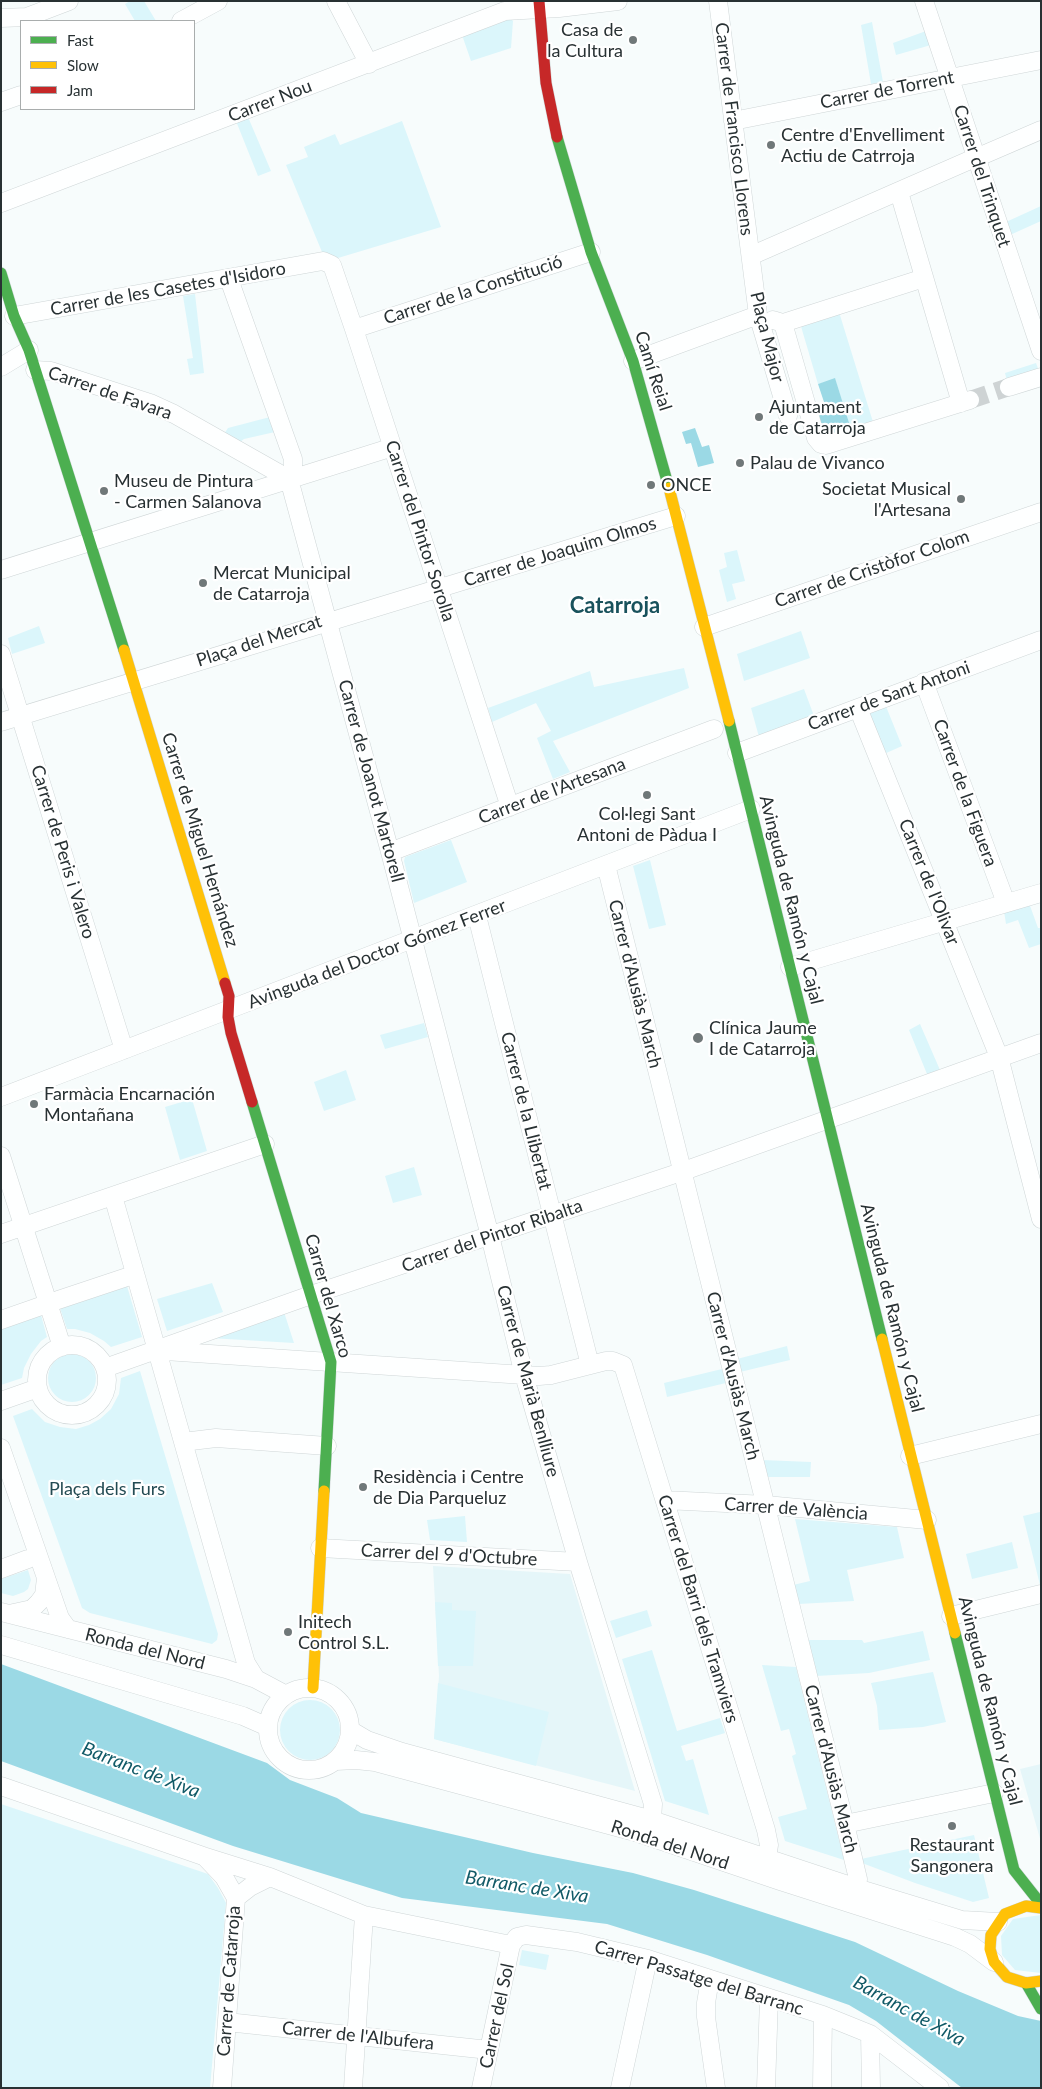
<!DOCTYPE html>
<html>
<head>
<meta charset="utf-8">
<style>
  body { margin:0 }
  #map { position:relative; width:1042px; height:2089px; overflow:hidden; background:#f7fcfc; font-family:Lato,sans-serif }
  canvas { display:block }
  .frame { position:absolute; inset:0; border:2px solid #283133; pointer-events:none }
  .legend { position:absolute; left:20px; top:20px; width:175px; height:90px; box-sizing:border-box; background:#fff; border:1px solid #a9adad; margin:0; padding:6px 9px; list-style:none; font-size:15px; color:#283133 }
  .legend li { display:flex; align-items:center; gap:10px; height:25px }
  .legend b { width:25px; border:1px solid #a9adad }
</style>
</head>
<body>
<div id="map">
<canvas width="1042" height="2089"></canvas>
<div class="frame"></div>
<ul class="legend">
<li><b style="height:6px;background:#4caf50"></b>Fast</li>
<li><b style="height:6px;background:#ffc107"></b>Slow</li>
<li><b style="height:6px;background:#c62828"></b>Jam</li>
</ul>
</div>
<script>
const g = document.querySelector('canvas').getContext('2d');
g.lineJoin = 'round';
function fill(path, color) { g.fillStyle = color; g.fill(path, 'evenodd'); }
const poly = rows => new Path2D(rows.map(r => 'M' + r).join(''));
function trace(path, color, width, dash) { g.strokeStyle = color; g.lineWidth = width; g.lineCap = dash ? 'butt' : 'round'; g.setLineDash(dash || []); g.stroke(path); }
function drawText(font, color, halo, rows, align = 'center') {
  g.font = font + ' Lato,sans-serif'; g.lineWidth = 4.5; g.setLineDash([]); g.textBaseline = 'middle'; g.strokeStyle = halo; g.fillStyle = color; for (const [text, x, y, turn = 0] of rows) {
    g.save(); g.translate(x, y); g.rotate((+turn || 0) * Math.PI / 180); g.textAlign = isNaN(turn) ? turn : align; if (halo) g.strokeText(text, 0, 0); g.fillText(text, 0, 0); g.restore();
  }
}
const built = poly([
  [433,1566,570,1574,635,1791,434,1739,439,1676],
  [1041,1764,1041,1842,1020,1769]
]);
const green = poly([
  [130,1,144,1,156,21,135,21,125,4],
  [509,17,513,21,511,48,471,61,462,35],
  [872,22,883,82,871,84,861,25],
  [926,31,931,45,896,55,893,43],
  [248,117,271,171,258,176,236,121],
  [402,121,441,227,338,258,322,252,286,165,308,157,304,147,335,134,340,145],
  [1041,206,1041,221,1010,235,1006,222],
  [195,294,204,373,190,375,187,359,193,358,183,296],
  [839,312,873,422,851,429,835,379,818,384,800,323],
  [1036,363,1039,371,1007,381,1005,373],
  [270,417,275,432,244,439,240,442,224,434,228,428],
  [737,550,745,581,732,584,736,599,727,602,719,570,727,567,724,553],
  [39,626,45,643,12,654,8,638],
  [801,631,810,658,744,681,737,654],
  [684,668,689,688,553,741,570,772,553,779,537,738,551,731,536,703,492,722,488,708,590,671,594,687],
  [804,689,814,716,759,737,751,708],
  [885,704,902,746,884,754,867,711],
  [451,840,467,882,414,903,404,861,405,857],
  [650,860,666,925,649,929,633,866],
  [1029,903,1038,928,1041,928,1041,944,1029,948,1018,920,1006,924,1004,911],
  [424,1023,428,1037,385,1049,380,1035],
  [920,1024,940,1070,927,1074,909,1030],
  [346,1070,356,1100,324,1111,314,1082],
  [192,1099,207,1151,180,1160,165,1107],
  [414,1167,422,1195,393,1203,385,1176],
  [212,1283,223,1312,167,1331,157,1299],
  [127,1286,142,1337,111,1347,104,1341,90,1333,75,1329,67,1329,60,1308],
  [284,1312,294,1343,210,1338],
  [41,1315,47,1337,41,1341,31,1354,24,1368,22,1378,1,1385,1,1328],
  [787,1346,790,1360,740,1372,737,1359],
  '48 1378a24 24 0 1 1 48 0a24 24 0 1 1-48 0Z',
  [722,1369,726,1383,667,1397,664,1383],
  [140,1371,218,1634,217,1640,212,1644,90,1613,82,1608,13,1416,32,1409,45,1422,60,1427,76,1429,89,1425,100,1419,111,1409,119,1394,121,1378],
  [762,1460,811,1462,810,1477,766,1477],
  [1040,1512,1041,1517,1040,1585,1023,1516],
  [465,1516,467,1542,430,1540,427,1520],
  [795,1519,897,1527,904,1558,847,1570,854,1601,798,1604,793,1585,810,1581],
  [1012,1542,1018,1568,972,1579,966,1554],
  [28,1570,31,1580,28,1589,24,1592,13,1596,1,1593,1,1579],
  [435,1602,452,1603,452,1610,476,1611,473,1666,438,1666],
  [647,1610,652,1626,616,1638,610,1621],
  [923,1631,930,1660,869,1673,816,1676,807,1640,862,1640,864,1643],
  [652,1650,677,1731,720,1718,725,1733,681,1746,686,1761,693,1759,709,1815,665,1801,622,1659],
  [762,1665,796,1667,844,1860,785,1841,778,1817,807,1809,792,1756,796,1754,789,1729,781,1731],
  [933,1672,946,1722,923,1727,879,1730,877,1706,871,1683],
  [438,1683,549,1712,536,1766,434,1739],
  '280 1730a30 30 0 1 1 60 0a30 30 0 1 1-60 0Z',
  [1,1804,208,1874,218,1888,226,1903,210,2088,1,2087],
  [974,1835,989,1898,973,1902,915,1883,862,1863,861,1859],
  [1041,1915,1041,1973,1015,1970,1002,1955,1001,1936,1013,1919],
  [522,1950,549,1955,546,1970,519,1965]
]);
const water = poly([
  [835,378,851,429,824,436,817,411,826,408,818,384],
  [695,428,702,447,709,445,714,463,698,467,691,443,686,444,682,432],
  [1,1664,267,1763,290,1780,337,1798,361,1813,533,1853,633,1873,694,1890,855,1942,958,1991,1018,2016,1041,2021,1041,2088,962,2088,876,2021,849,2005,707,1955,607,1924,402,1898,233,1846,1,1761]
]);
const streetTunnel = poly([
  [970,400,1009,387]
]);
const street = poly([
  [336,1,369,64],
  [718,1,758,315,788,416],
  [924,1,1041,351],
  [1,18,27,17,69,1],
  [181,21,218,1],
  [1,102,21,95],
  [733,121,1041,60],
  [976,158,1041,130],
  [899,192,961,403],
  [1,203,505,11,559,8,618,1],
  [755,254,970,160],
  [229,279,293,459,293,469,289,479],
  [14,316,323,261,332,265,354,329,510,807],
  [773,320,783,323,924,278],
  [783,323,816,438,821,444,826,445,970,400],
  [354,329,591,252],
  [633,361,758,315],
  [1,367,29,350],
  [35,370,51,371,150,403,174,414,289,479],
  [1009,387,1041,377],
  [289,479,390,852,490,1236,524,1375,578,1562,653,1804,652,1820],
  [1,570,393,447],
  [704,627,1041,512],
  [1,654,124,1050],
  [924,682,1006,903],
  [858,708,999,1057,1041,1219],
  [1,722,676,516],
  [737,753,1041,640],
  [390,852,714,729],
  [606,865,845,1824,858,1879,857,1888],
  [477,916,590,1365],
  [790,967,1041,893],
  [1,1097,751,809],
  [1,1156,62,1347],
  [113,1196,246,1663,256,1679],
  [1,1234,265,1144],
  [55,1301,127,1277],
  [1,1320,41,1306],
  '37 1380a35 35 0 1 1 70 0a35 35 0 1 1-70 0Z',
  [165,1351,539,1376,551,1375,606,1361,613,1361,623,1365,766,1830,769,1845,767,1858],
  [105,1368,311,1295,681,1172,1041,1043],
  [1,1401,38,1388],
  [183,1442,216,1438,327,1446],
  [1,1448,60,1618,68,1629],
  [910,1456,1041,1424],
  [665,1500,766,1505,927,1520],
  [320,1548,578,1562],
  [1,1569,28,1559],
  [1,1612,226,1669,256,1679,286,1695],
  [9,1614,32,1609,39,1602,44,1595,46,1578],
  [951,1616,1041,1594],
  [1,1645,243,1716,268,1727],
  '268 1729a41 41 0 1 1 82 0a41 41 0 1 1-82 0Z',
  [350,1730,367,1740,402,1752,652,1820,857,1888,962,1920,998,1922],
  [336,1761,356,1760,375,1762,635,1832,780,1881,955,1937,970,1944,994,1962],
  [1,1786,203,1856,270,1877,364,1915,511,1945,517,1937,526,1935,577,1942,648,1959,823,2015,870,2034,940,2088],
  [845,1824,994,1793],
  [206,1858,224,1877,236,1898,222,2088],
  [236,1898,250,1887,270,1877],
  [710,1979,706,2003,706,2017,716,2088],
  [227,2022,489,2050],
  [870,2034,871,2088],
  [353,2088,364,1915],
  [481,2088,511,1945],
  [620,2088,648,1959],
  [766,2088,769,1998],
  [822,2088,823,2015]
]);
const fast = poly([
  [557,137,591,252,633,361,669,488],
  [1,273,14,316,29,350,124,650],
  [729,721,882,1339],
  [252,1102,331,1362,324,1491],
  [955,1633,1014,1870,1041,1904],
  [1026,1983,1041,2009]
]);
const slow = poly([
  [669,488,729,721],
  [124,650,225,983],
  [882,1339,955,1633],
  [313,1688,324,1491],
  [1041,1908,1026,1906,1005,1914,991,1935,990,1949,994,1962,1007,1977,1026,1983,1041,1981]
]);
const jam = poly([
  [539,1,546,83,557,137],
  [225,983,229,996,228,1017,231,1033,252,1102]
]);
const markers = [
  [633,40,5,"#707879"],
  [771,145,5,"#707879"],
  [759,417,5,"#707879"],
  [740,463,5,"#707879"],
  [651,485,5,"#707879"],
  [104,491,5,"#707879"],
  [961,499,5,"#707879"],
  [203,583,5,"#707879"],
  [647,795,5,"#707879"],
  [698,1038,6,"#707879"],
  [34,1104,5,"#707879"],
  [363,1487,5,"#707879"],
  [288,1632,5,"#707879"],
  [952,1826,5,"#707879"]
];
const poiNames = [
  ["Casa de",623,30,"right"],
  ["la Cultura",623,51,"right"],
  ["Centre d'Envelliment",781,135],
  ["Actiu de Catrroja",781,156],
  ["Ajuntament",769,407],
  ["de Catarroja",769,428],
  ["Palau de Vivanco",750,463],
  ["Museu de Pintura",114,481],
  ["- Carmen Salanova",114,502],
  ["ONCE",661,485],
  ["Societat Musical",951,489,"right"],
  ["l'Artesana",951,510,"right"],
  ["Mercat Municipal",213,573],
  ["de Catarroja",213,594],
  ["Col·legi Sant",647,814,"center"],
  ["Antoni de Pàdua I",647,835,"center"],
  ["Clínica Jaume",709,1028],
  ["I de Catarroja",709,1049],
  ["Farmàcia Encarnación",44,1094],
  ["Montañana",44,1115],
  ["Residència i Centre",373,1477],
  ["de Dia Parqueluz",373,1498],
  ["Initech",298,1622],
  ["Control S.L.",298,1643],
  ["Restaurant",952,1845,"center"],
  ["Sangonera",952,1866,"center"]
];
const streetNames = [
  ["Carrer de Torrent",887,90,-11],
  ["Carrer Nou",270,101,-21],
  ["Carrer de Francisco Llorens",734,129,83],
  ["Carrer del Trinquet",982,176,72],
  ["Carrer de les Casetes d'Isidoro",168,289,-10],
  ["Carrer de la Constitució",473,290,-18],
  ["Plaça Major",767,337,76],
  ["Camí Reial",653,371,72],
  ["Carrer de Favara",110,393,19],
  ["Carrer del Pintor Sorolla",420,531,72],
  ["Carrer de Joaquim Olmos",560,552,-17],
  ["Carrer de Cristòfor Colom",872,569,-19],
  ["Plaça del Mercat",259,641,-18],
  ["Carrer de Sant Antoni",889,696,-20],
  ["Carrer de Joanot Martorell",371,781,75],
  ["Carrer de l'Artesana",552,791,-21],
  ["Carrer de la Figuera",965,793,70],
  ["Carrer de Miguel Hernández",200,840,73],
  ["Carrer de Peris i Valero",63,852,73],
  ["Carrer de l'Olivar",929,882,68],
  ["Avinguda de Ramón y Cajal",791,900,76],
  ["Avinguda del Doctor Gómez Ferrer",377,954,-21],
  ["Carrer d'Ausiàs March",635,984,76],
  ["Carrer de la Llibertat",526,1111,76],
  ["Carrer del Pintor Ribalta",492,1236,-19],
  ["Carrer del Xarco",328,1296,74],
  ["Avinguda de Ramón y Cajal",892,1308,76],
  ["Carrer d'Ausiàs March",733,1376,76],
  ["Carrer de Marià Benlliure",528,1381,75],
  ["Carrer de València",796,1509,4],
  ["Carrer del 9 d'Octubre",449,1555,3],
  ["Carrer del Barri dels Tramviers",698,1609,73],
  ["Ronda del Nord",145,1649,14],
  ["Avinguda de Ramón y Cajal",990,1701,76],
  ["Carrer d'Ausiàs March",831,1769,76],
  ["Ronda del Nord",670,1845,18],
  ["Carrer Passatge del Barranc",699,1978,17],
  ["Carrer de Catarroja",229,1981,-86],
  ["Carrer del Sol",497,2016,-78],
  ["Carrer de l'Albufera",358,2036,6]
];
const parkNames = [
  ["Plaça dels Furs",107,1489]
];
const waterNames = [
  ["Barranc de Xiva",141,1770,21],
  ["Barranc de Xiva",527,1887,9],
  ["Barranc de Xiva",909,2011,29]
];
const districtNames = [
  ["Catarroja",615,606]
];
fill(built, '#e5f6f9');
fill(green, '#dbf6fb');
fill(water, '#9bd9e5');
trace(streetTunnel, '#ced3d4', 18, [18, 9]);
trace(street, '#cfd6d7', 19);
trace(fast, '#cfd6d7', 12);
trace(slow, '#cfd6d7', 12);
trace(jam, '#cfd6d7', 12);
trace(street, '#feffff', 18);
trace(fast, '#4caf50', 11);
trace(slow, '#ffc107', 11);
trace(jam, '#c62828', 11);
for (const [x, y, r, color] of markers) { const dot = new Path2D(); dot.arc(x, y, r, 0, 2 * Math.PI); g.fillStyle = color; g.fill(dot); trace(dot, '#fff', 2); }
drawText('18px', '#283133', '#fff', poiNames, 'left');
drawText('18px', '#283133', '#fff', streetNames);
drawText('18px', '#234b53', '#fff', parkNames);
drawText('italic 19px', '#115a67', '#fff', waterNames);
drawText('bold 22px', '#19525c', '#fff', districtNames);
</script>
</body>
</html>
